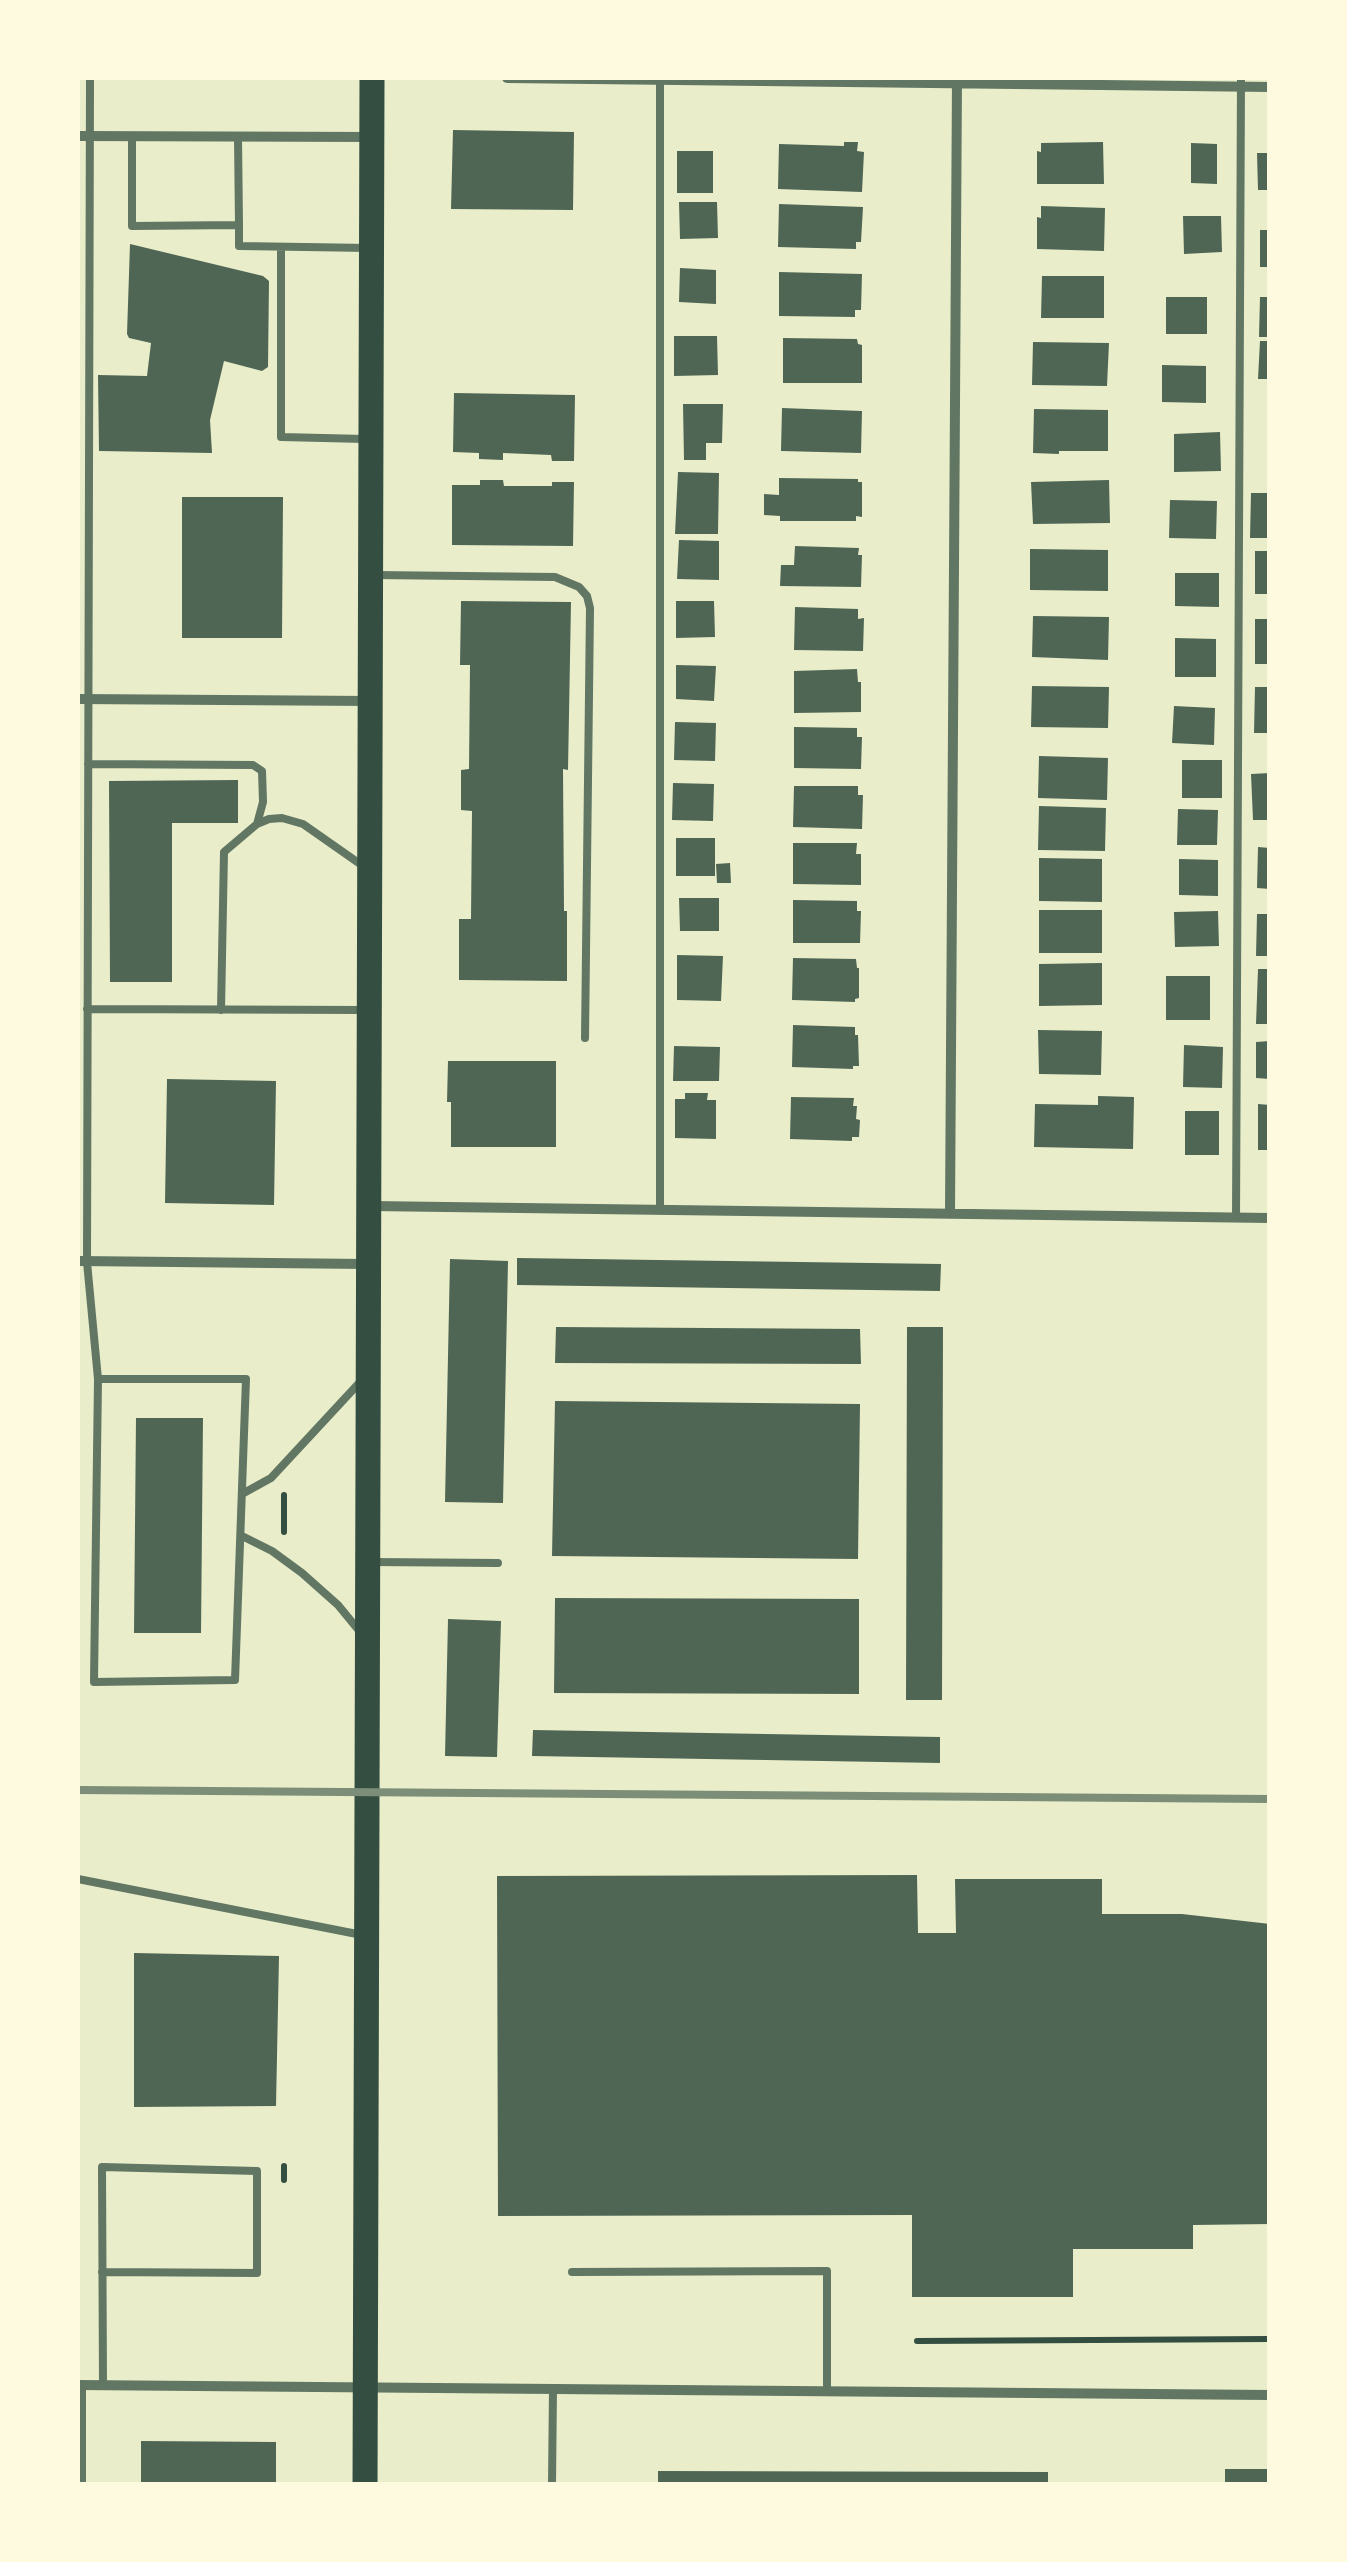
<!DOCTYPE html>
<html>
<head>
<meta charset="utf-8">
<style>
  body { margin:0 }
  #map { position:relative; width:1347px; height:2562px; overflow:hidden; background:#e9edc9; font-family:"Titillium Web",sans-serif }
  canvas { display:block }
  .frame { position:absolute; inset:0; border:80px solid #fefae0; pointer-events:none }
</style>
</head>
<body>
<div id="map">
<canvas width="1347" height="2562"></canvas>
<div class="frame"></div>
</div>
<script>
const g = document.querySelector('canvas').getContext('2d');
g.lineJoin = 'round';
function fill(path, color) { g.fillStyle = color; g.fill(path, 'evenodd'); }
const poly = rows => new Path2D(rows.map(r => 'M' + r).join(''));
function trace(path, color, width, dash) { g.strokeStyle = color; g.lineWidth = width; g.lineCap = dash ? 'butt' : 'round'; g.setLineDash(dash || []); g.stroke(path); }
const building = poly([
  [453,130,574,132,573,210,451,209],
  [844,142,858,142,857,151,864,152,862,192,778,189,779,144,844,146],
  [1103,142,1104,184,1037,184,1037,151,1041,152,1041,143],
  [1191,143,1217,144,1217,184,1191,183],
  [677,151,713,151,713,193,677,193],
  [1257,153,1270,153,1270,190,1258,190],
  [679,202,717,202,718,238,680,239],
  [779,204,863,207,861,242,856,242,856,249,778,247],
  [1041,206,1105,208,1104,251,1037,249,1037,217,1041,218],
  [1183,216,1221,216,1222,252,1184,254],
  [1260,230,1270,230,1270,267,1260,267],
  [130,244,263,276,269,281,268,367,262,371,224,361,210,420,212,453,99,451,98,375,147,376,151,343,129,338,127,334],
  [680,268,716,270,716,304,679,302],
  [779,272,862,274,861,310,855,310,855,317,779,316],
  [1042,276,1104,276,1104,318,1041,318],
  [1166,297,1207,297,1207,334,1166,334],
  [1260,297,1270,297,1270,337,1259,337],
  [674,336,717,336,718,375,674,376],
  [783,338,857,339,858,344,862,345,862,383,783,383],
  [1260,341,1270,341,1270,379,1258,379],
  [1033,342,1109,343,1107,386,1032,385],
  [1162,365,1206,366,1206,403,1162,402],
  [454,393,575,395,574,461,552,461,551,455,503,453,503,460,479,459,479,453,453,452],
  [683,404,723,404,722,443,706,443,706,460,684,460],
  [782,408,862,411,861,453,781,451],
  [1034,409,1108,410,1108,451,1059,451,1059,454,1033,453],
  [1220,432,1221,471,1174,472,1174,434],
  [678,472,719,473,718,534,675,534],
  [779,478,858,479,858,482,862,482,862,517,856,516,856,521,780,521,780,516,764,515,764,494,779,495],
  [480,480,503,480,504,486,552,486,552,482,574,482,573,546,452,545,452,485,480,485],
  [1109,480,1110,523,1033,524,1031,482],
  [1251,493,1270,493,1270,538,1250,538],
  [182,497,283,497,282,638,182,638],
  [1170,500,1217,501,1216,539,1169,538],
  [679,540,719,541,719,580,677,579],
  [795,546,859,548,858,555,862,555,861,587,780,586,781,565,794,565],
  [1030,549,1108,550,1108,591,1030,590],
  [1255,551,1270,551,1270,594,1255,594],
  [1175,573,1219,573,1219,607,1175,606],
  [461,601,571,602,568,770,563,769,564,911,567,911,567,981,459,980,459,919,471,919,472,811,461,810,461,770,469,769,470,665,460,665],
  [676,601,714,601,715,637,676,638],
  [795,607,858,609,858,619,864,618,863,651,794,650],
  [1033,616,1109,617,1108,660,1032,657],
  [1255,619,1270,619,1270,664,1255,664],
  [1175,638,1216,639,1216,677,1175,677],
  [676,665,716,666,714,701,676,699],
  [857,669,858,682,861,682,861,712,794,713,794,671],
  [1032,686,1109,687,1108,728,1031,727],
  [1255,687,1270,687,1270,733,1254,733],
  [1174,706,1215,708,1214,745,1172,743],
  [675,722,716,723,715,761,674,760],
  [794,727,857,728,857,737,862,737,861,769,794,768],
  [1039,756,1108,758,1107,800,1038,798],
  [1182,760,1222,760,1222,798,1182,798],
  [1270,773,1270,820,1253,820,1251,774],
  [238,780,238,823,172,823,172,982,110,982,109,781],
  [673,783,714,784,713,821,672,820],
  [794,786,858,786,858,795,863,795,862,829,793,827],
  [1039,806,1106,808,1105,851,1038,850],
  [1178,809,1218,810,1217,845,1177,845],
  [676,838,715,838,715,876,676,876],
  [793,843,857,843,856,854,861,854,861,885,793,884],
  [1258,847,1270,848,1270,889,1257,888],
  [1039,858,1102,859,1102,902,1039,901],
  [1179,859,1218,860,1218,896,1179,895],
  [730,863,731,883,717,883,716,864],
  [679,898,719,898,719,931,680,931],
  [793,900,857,901,857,911,861,911,860,943,793,943],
  [1039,910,1102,910,1102,953,1039,953],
  [1218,911,1219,946,1175,947,1174,912],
  [1257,914,1270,914,1270,956,1256,956],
  [677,955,723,956,721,1001,677,1000],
  [793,958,856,959,857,968,859,968,859,998,855,999,855,1002,792,1000],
  [1102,963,1102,1005,1039,1006,1039,964],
  [1258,969,1270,969,1270,1024,1256,1024],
  [1166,976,1210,976,1210,1020,1166,1020],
  [793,1025,855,1027,855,1035,858,1035,859,1066,853,1066,853,1069,792,1067],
  [1038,1030,1102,1031,1101,1075,1039,1074],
  [1270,1041,1270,1079,1256,1078,1256,1042],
  [1184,1045,1223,1047,1222,1088,1183,1087],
  [674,1046,720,1047,719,1081,673,1081],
  [448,1061,556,1061,556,1147,451,1147,451,1102,447,1102],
  [167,1079,276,1081,274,1205,165,1203],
  [685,1093,708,1093,707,1100,716,1100,716,1139,675,1138,675,1099,685,1099],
  [1098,1096,1134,1097,1133,1149,1034,1147,1035,1104,1098,1105],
  [791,1097,854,1098,853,1106,857,1106,856,1119,860,1120,859,1137,852,1137,852,1141,790,1139],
  [1258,1104,1270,1105,1270,1150,1258,1150],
  [1185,1111,1219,1111,1219,1155,1185,1155],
  [517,1258,941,1264,940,1291,517,1285],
  [450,1259,508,1261,503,1503,445,1502],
  [556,1327,860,1329,861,1364,555,1363],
  [907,1327,943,1327,942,1700,906,1700],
  [555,1401,860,1404,858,1559,552,1556],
  [136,1418,203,1418,201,1633,134,1633],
  [555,1598,859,1599,859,1694,554,1693],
  [448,1619,501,1621,497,1757,445,1756],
  [533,1730,940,1737,940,1763,532,1756],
  [917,1875,918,1933,956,1933,955,1879,1102,1879,1102,1914,1182,1914,1270,1924,1270,2224,1193,2225,1193,2249,1073,2249,1073,2297,912,2297,912,2215,498,2216,497,1876],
  [134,1953,279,1956,276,2106,134,2107],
  [141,2441,276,2442,276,2484,141,2484],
  [1225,2469,1270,2469,1270,2484,1225,2484],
  [658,2471,1048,2472,1048,2484,658,2484]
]);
const path = poly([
  [284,1495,284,1532],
  [284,2180,284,2166],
  [917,2341,1270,2339]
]);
const service = poly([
  [90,78,87,1262,98,1379],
  [132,136,132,226,239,225,238,137],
  [239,225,239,246,369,248],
  [281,247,281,437,365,439],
  [374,575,555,577,579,587,587,596,590,608,585,1038],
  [88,764,253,765,262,771,263,802,257,824,224,852,221,1010],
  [257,824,269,819,282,818,303,824,363,866],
  [87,1009,364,1010],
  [660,1210,660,78],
  [1236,1217,1241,78],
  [98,1379,246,1379,235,1680,94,1682,98,1379],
  [242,1494,271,1478,361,1381],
  [242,1536,272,1551,302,1573,338,1605,361,1633],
  [372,1562,498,1563],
  [78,1879,362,1935],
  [102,2272,257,2273,257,2171,102,2167,103,2386],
  [572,2272,827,2271,827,2391],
  [82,2385,82,2484],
  [552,2484,553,2388]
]);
const minor = poly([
  [507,78,1270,87],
  [78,136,371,137],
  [78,699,369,701],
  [371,1206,1270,1218],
  [950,1213,957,78],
  [78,1261,367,1264],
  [78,2385,1270,2395]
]);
const primary = poly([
  [365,2484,372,78]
]);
const rail = poly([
  [78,1790,1270,1799]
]);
fill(building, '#4f6655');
trace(path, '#344e41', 6);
trace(service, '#617663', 8);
trace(minor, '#617663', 10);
trace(primary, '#344e41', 25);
trace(rail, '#7c8e77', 8);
</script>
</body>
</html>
